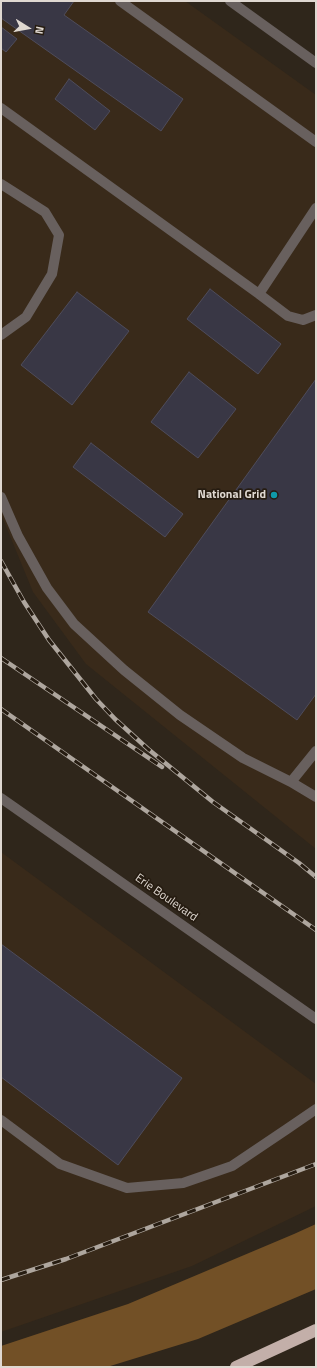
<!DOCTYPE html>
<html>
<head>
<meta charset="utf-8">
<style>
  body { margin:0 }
  #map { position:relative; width:317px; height:1368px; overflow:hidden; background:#2f261b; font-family:"Titillium Web",sans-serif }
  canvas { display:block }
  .frame { position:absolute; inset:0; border:2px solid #dfd8d1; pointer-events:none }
  .north { position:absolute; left:8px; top:8px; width:40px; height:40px; -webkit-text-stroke:3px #261c11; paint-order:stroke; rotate:101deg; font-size:11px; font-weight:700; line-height:16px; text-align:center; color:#dfd8d1 }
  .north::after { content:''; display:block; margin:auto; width:14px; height:18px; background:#dfd8d1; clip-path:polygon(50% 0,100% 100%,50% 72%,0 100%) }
</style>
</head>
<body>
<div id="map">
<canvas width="317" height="1368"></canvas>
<div class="frame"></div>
<div class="north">N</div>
</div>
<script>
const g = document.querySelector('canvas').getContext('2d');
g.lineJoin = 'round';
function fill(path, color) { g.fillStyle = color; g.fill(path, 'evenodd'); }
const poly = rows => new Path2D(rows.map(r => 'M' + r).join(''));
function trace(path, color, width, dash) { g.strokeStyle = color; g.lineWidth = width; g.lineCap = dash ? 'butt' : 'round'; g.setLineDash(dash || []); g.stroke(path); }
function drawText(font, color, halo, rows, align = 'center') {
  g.font = font + ' "Titillium Web",sans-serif'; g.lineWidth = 3.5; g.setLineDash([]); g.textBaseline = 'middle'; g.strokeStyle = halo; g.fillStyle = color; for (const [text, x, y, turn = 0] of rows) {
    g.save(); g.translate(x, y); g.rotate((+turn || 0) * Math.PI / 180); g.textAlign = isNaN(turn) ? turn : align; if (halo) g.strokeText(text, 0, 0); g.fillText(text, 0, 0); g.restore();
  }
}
const built = poly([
  [1,1,185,1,316,95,316,849,86,664,33,592,1,514],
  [1,852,316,1084,316,1206,192,1266,1,1332]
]);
const forest = poly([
  [316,1224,316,1289,198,1339,107,1367,1,1367,1,1346,128,1304,294,1234]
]);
const building = poly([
  [1,1,74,1,64,15,183,99,161,131,1,18,1,1],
  [1,27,17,39,6,52,1,48,1,27],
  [69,79,110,111,95,130,55,99,69,79],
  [210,289,281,344,258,374,187,319,210,289],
  [77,292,129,331,72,405,21,365,77,292],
  [189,372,236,409,198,458,151,422,189,372],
  [316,379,316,694,297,720,148,612,316,379],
  [91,443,183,514,165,537,73,467,91,443],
  [1,944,182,1078,118,1165,1,1077,1,944]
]);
const minor = poly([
  [120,1,316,142],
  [230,1,316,63],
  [1,108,259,294,316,208],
  [1,184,45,212,59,235,52,274,26,317,1,335],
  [259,294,288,316,303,320,316,315],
  [1,497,18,536,47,588,74,624,124,670,180,715,243,758,291,782,316,797],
  [291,782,316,751],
  [1,798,316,1019],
  [1,1120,60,1164,127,1188,183,1183,232,1166,287,1129,316,1109]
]);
const highway = poly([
  [236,1367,316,1330]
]);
const rail = poly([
  [1,561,24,602,49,640,96,699,115,719,148,749,213,802,299,863,316,877],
  [1,658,162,767],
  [1,709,316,930],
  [1,1280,66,1259,316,1164]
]);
const markers = [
  [274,495,4,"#0f9aa8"]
];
const poiNames = [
  ["National Grid",266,495]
];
const streetNames = [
  ["Erie Boulevard",166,898,35]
];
fill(built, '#392a1a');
fill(forest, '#725026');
fill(building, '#393745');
trace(building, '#4e4c5b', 1);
trace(minor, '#68605e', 10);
trace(highway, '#c3afa9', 12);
trace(rail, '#aea69e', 4.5);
trace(rail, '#261c11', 3, [9]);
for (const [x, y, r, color] of markers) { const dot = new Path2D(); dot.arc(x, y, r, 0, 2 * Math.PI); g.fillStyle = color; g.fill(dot); trace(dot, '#261c11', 1.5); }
drawText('bold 12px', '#dfd8d1', '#261c11', poiNames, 'right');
drawText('12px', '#dfd8d1', '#261c11', streetNames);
</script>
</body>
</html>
